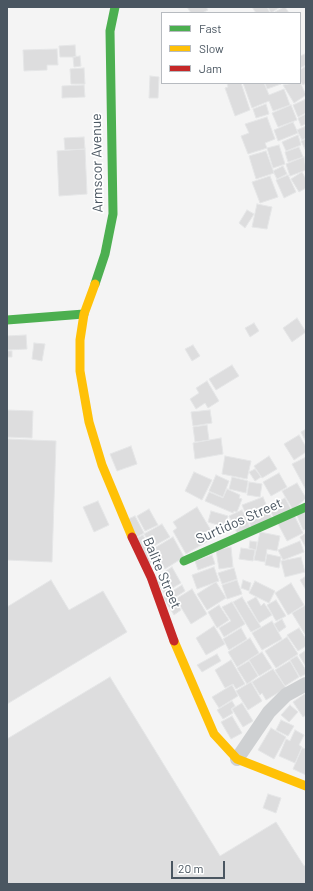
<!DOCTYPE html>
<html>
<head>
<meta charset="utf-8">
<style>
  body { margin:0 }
  #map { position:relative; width:313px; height:891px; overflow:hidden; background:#f4f4f4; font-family:Barlow,sans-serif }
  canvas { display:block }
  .frame { position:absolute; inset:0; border:8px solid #4a5661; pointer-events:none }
  .legend { position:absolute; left:161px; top:12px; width:140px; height:72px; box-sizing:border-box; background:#fff; border:1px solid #b7bbc0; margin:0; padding:5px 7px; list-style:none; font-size:12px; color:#4a5661 }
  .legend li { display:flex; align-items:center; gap:8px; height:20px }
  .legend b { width:20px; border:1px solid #b7bbc0 }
  .scale { position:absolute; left:171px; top:861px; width:54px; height:18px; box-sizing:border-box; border:2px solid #4a5661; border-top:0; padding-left:5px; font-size:12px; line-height:14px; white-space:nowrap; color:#4a5661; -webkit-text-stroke:3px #fff; paint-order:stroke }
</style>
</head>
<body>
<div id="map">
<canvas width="313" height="891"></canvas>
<div class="frame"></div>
<ul class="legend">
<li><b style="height:5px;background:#4caf50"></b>Fast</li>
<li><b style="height:5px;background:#ffc107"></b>Slow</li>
<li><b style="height:5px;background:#c62828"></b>Jam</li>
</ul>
<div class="scale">20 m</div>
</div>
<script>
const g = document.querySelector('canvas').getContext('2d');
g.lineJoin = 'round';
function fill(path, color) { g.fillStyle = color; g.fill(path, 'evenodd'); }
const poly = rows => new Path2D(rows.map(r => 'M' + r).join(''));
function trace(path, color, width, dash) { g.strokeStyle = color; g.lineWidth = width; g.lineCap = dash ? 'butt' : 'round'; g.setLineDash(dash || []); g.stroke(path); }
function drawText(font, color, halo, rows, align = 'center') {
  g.font = font + ' Barlow,sans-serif'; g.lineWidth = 3.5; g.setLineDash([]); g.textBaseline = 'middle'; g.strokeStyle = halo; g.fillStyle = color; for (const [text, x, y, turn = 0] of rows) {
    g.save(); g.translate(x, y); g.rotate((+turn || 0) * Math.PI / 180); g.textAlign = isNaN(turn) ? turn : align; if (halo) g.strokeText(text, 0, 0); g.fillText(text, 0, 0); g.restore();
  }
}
const building = poly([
  [187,7,206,7,208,10,202,13,191,13,187,7],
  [252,7,267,7,270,13,256,13,252,7],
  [268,7,280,7,271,13,268,7],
  [285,7,289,13,273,13,284,7,285,7],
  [75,45,76,57,60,57,59,46,75,45],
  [57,49,58,65,47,65,47,70,24,71,23,50,57,49],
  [305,54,306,65,300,68,300,56,305,54],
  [80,56,81,66,74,67,73,57,80,56],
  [306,66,306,83,303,85,300,81,300,70,306,66],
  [84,68,85,84,71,84,70,69,84,68],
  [150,76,159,77,158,98,149,98,150,76],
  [300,82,306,95,294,103,283,85,300,82],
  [227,83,241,83,250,110,235,116,225,88,228,87,227,83],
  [243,83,264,83,269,95,284,89,290,105,273,111,269,101,252,108,243,83],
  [265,83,280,83,281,84,267,89,265,83],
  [84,85,85,97,62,98,62,86,84,85],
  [306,99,306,113,298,117,293,105,306,99],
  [266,104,269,114,256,118,253,109,266,104],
  [291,105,297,120,278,127,272,113,291,105],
  [306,114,306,124,301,126,298,118,306,114],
  [267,117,275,139,265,143,267,148,248,154,241,136,249,133,245,124,267,117],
  [293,122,298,133,278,141,274,130,293,122],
  [306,126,306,138,302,140,297,130,306,126],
  [298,135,301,145,286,151,282,142,298,135],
  [84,137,85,149,65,150,64,138,84,137],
  [306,139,306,151,301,141,306,139],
  [279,145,285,164,273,168,267,148,279,145],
  [299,147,303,157,288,162,285,152,299,147],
  [85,149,87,194,59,196,57,151,85,149],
  [266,151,274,173,256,179,249,156,266,151],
  [304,157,306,170,290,176,286,164,304,157],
  [283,166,287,174,277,179,273,171,283,166],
  [302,172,306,179,306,188,299,192,291,179,302,172],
  [288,175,296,192,284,198,276,180,288,175],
  [270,176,278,197,260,203,252,182,270,176],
  [257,204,272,207,267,229,252,227,257,204],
  [247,210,254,214,245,228,239,223,247,210],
  [297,318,306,332,292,342,283,328,297,318],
  [254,323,259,331,250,337,245,328,254,323],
  [26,335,27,349,7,350,7,336,26,335],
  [34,343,45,344,42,361,32,359,34,343],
  [193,345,200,356,192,361,185,349,193,345],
  [7,351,12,351,12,357,7,357,7,351],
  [232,365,239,376,216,390,209,379,232,365],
  [207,381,219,401,208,408,205,403,196,409,190,399,199,393,196,388,207,381],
  [7,410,33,411,32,438,7,437,7,410],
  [210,410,212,423,193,426,191,412,210,410],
  [207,425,209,440,195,442,193,427,207,425],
  [306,429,306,442,301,432,306,429],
  [299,435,306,447,306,452,294,460,284,444,299,435],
  [221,438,223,454,195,459,193,443,221,438],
  [7,439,56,441,52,562,7,560,7,439],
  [131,446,137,464,117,471,110,454,131,446],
  [225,456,251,461,247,479,222,474,225,456],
  [269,456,277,469,262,478,254,466,269,456],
  [306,457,306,490,292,464,306,457],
  [255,469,261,477,255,481,249,472,255,469],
  [194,472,212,480,202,500,185,491,194,472],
  [279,473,287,487,271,496,263,482,279,473],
  [216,475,229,481,223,497,209,491,216,475],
  [232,477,248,481,246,493,229,489,232,477],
  [249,482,262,484,260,497,247,495,249,482],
  [297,483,306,498,293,510,282,491,297,483],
  [227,489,240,495,239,498,242,499,237,512,234,511,233,513,205,501,209,492,223,498,227,489],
  [263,497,273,521,252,529,242,505,263,497],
  [285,498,291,509,274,518,268,507,285,498],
  [98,501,109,525,94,532,83,507,98,501],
  [197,507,215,537,186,554,173,531,177,528,173,522,197,507],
  [149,509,158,525,145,531,137,516,149,509],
  [306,509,306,529,303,530,296,513,306,509],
  [242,510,251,529,238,535,229,516,242,510],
  [211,511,228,516,224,527,208,522,211,511],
  [293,513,303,533,287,541,277,522,293,513],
  [135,516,144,533,135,538,126,520,135,516],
  [162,524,170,537,152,547,144,534,162,524],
  [260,532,280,536,277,551,267,549,265,562,254,560,260,532],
  [306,533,306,548,300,537,306,533],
  [143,535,156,559,149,564,135,539,143,535],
  [173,537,184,557,165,569,153,549,173,537],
  [250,541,257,542,256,550,249,548,250,541],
  [300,541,304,552,283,560,278,550,300,541],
  [231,547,233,567,219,569,216,550,231,547],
  [241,548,255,550,253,561,239,559,241,548],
  [267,554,281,557,279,568,265,565,267,554],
  [212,555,215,564,198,570,195,561,212,555],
  [301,557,305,572,285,577,281,561,301,557],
  [172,567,181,583,164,593,155,578,172,567],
  [214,567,219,581,197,589,192,575,214,567],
  [234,568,237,579,222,584,218,573,234,568],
  [306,576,306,590,300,580,306,576],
  [51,580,69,610,103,591,127,632,7,704,7,607,51,580],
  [237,580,242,594,227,599,222,585,237,580],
  [243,580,251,583,249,591,241,588,243,580],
  [255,581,275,591,269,603,249,593,255,581],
  [216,582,226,598,207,610,197,594,216,582],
  [291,583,304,605,288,615,275,593,291,583],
  [182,585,185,591,174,598,181,610,174,615,163,597,182,585],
  [192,589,207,614,191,624,176,599,192,589],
  [242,597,261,627,251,632,233,602,242,597],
  [256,597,261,606,264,603,272,615,259,623,247,602,256,597],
  [276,600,286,616,276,621,267,605,276,600],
  [232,602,245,624,224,637,219,628,231,621,222,607,232,602],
  [219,605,229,620,217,628,208,612,219,605],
  [306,605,306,636,292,613,306,605],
  [282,619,286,627,279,632,274,624,282,619],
  [272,621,282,639,262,650,252,633,272,621],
  [214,626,225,644,206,655,196,638,214,626],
  [241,628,247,639,229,650,223,639,241,628],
  [299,628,306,639,306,646,298,651,287,635,299,628],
  [287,637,298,654,276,668,265,651,287,637],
  [250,638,259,653,237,667,228,652,250,638],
  [306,650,306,667,299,655,306,650],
  [262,652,272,668,259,676,249,660,262,652],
  [217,654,221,661,202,672,197,665,217,654],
  [297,656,306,670,306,674,300,677,290,660,297,656],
  [231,660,245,684,236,689,233,684,225,688,215,670,231,660],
  [249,661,258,676,247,684,237,668,249,661],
  [290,661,299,677,285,686,275,670,290,661],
  [273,669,286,688,266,700,262,693,260,695,252,682,273,669],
  [110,677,220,856,276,822,304,866,306,865,306,884,7,884,7,739,110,677],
  [251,682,262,701,248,710,236,691,251,682],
  [232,685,238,696,219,708,212,697,232,685],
  [306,693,306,715,303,717,293,702,306,693],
  [232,701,235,706,231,709,233,713,223,719,217,710,232,701],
  [242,703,253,721,243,727,232,709,242,703],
  [290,705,298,712,289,722,281,715,290,705],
  [232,716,242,733,231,739,221,722,232,716],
  [281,720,294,726,288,736,276,730,281,720],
  [271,728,286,737,274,759,258,750,271,728],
  [295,730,304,735,299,745,302,747,295,763,279,756,286,739,290,741,295,730],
  [302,748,306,749,306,775,293,769,302,748],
  [268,794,281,798,276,813,263,808,268,794]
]);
const street = poly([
  [237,759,269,712,286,695,306,684]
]);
const fast = poly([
  [95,284,105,254,113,214,110,31,115,7],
  [7,320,84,314],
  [184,561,306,507]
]);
const slow = poly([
  [95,284,84,314,80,340,80,371,89,422,102,465,132,537],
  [174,641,214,734,237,759,306,786]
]);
const jam = poly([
  [132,537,151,577,174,641]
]);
const streetNames = [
  ["Armscor Avenue",97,163,-91],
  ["Surtidos Street",239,521,-24],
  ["Balite Street",162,573,67]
];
fill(building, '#ddddde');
trace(building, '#e5e6e7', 1);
trace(street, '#ced0d2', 14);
trace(fast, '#4caf50', 9);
trace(slow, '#ffc107', 9);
trace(jam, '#c62828', 9);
drawText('14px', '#4a5661', '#fff', streetNames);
</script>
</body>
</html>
